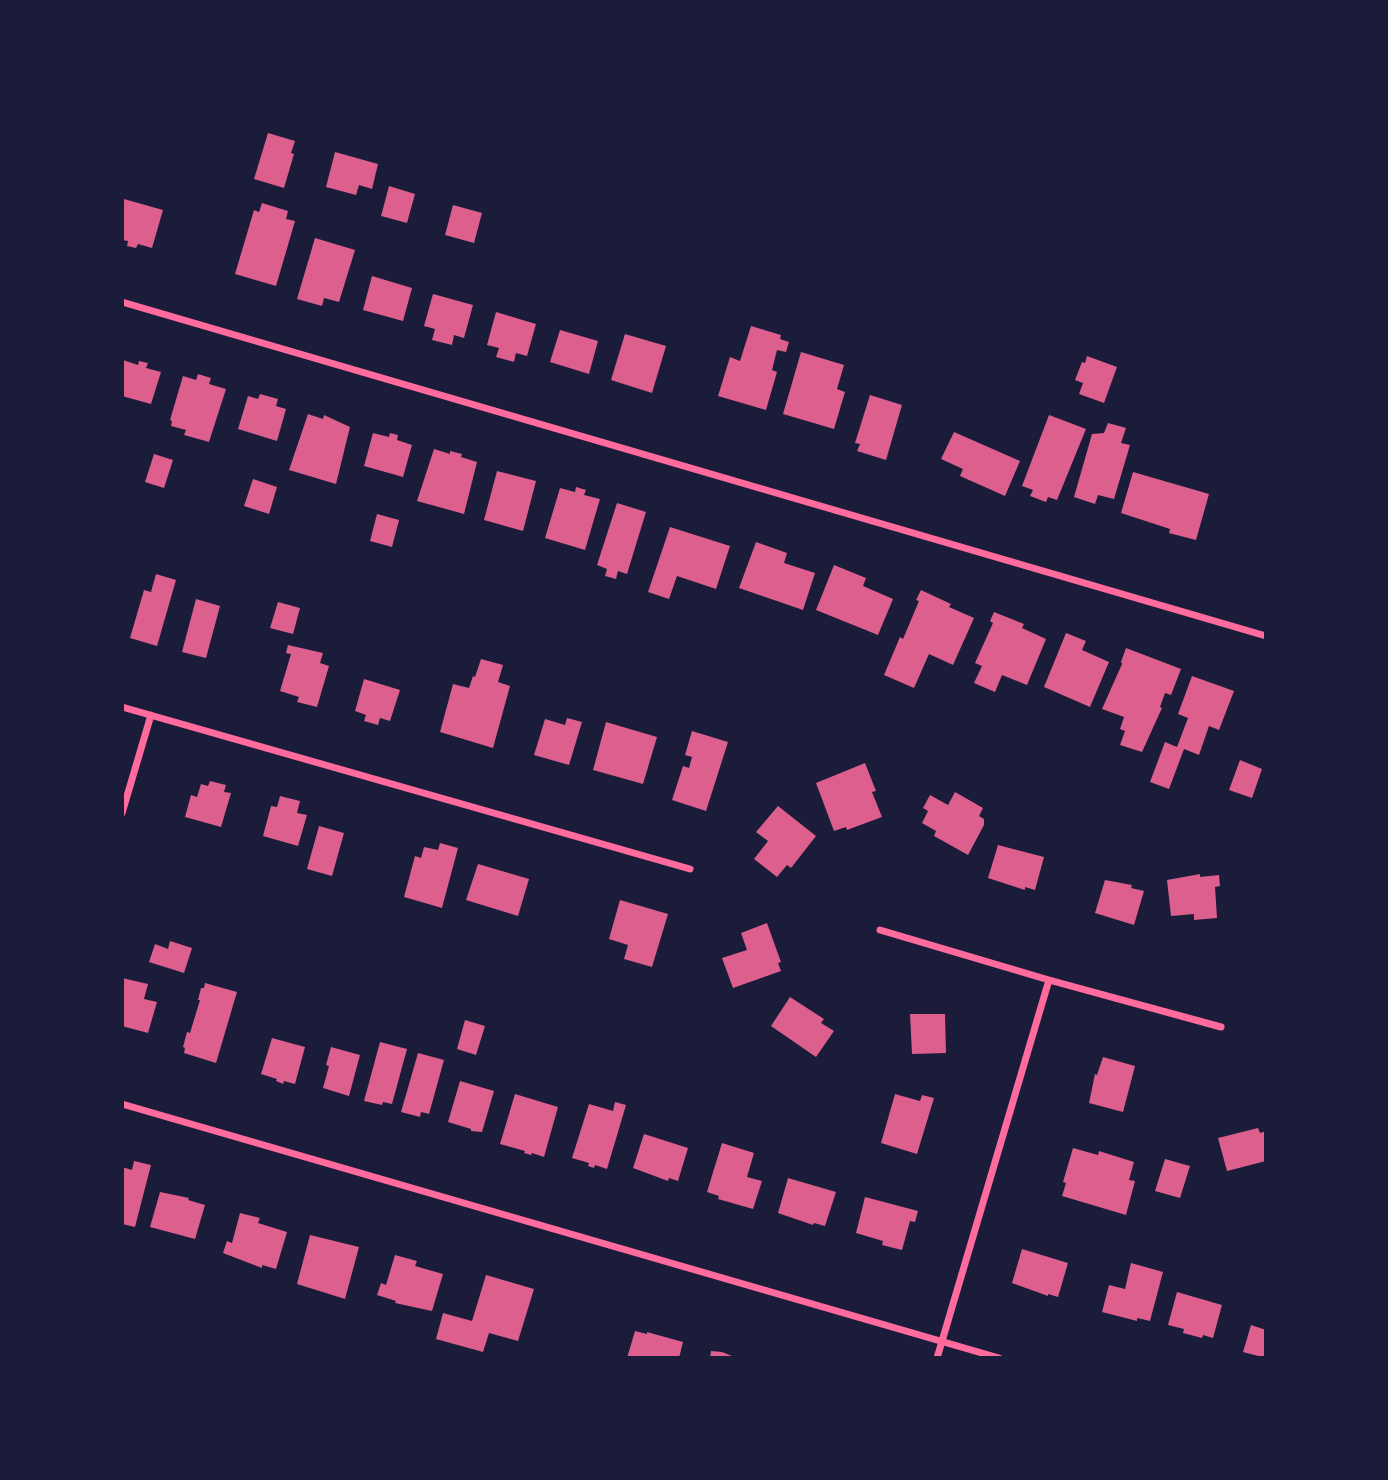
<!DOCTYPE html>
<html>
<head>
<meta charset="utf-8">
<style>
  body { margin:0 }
  #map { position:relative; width:1388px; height:1480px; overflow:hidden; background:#1b1b3a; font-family:"Libre Baskerville",serif }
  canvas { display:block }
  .frame { position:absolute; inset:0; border:124px solid #1b1b3a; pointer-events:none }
</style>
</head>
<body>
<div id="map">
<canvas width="1388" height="1480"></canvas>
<div class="frame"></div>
</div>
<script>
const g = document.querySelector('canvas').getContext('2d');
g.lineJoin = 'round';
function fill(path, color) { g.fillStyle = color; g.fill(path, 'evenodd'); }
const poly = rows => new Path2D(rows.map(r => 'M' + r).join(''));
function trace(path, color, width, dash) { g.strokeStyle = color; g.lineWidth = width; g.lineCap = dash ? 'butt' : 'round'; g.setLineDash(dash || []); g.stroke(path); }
const building = poly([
  [268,133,295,141,291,153,294,154,284,188,254,179],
  [335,152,378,164,372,189,359,185,356,195,326,187],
  [389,186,415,194,407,223,381,216],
  [124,199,163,210,152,248,138,244,136,248,127,246,128,241,122,240],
  [262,203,288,211,286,219,295,221,276,286,235,274,254,210,259,212],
  [453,205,482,213,474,243,445,235],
  [315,238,355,250,339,302,324,298,322,306,297,299],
  [372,276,412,288,403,321,363,310],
  [433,294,473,305,464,338,454,335,452,345,432,340,435,329,424,326],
  [496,312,536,324,527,356,516,353,514,362,496,357,499,348,487,345],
  [751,326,781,335,780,339,789,342,786,352,777,350,772,370,777,372,766,410,718,396,730,357,740,361],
  [560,330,598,341,589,374,550,362],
  [625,334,666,346,652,393,611,380],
  [801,352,844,365,837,389,845,392,834,429,783,414],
  [1087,356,1117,367,1104,403,1079,394,1083,383,1075,380,1082,362,1085,363],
  [123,360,138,365,139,361,148,363,146,368,161,372,151,404,122,396],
  [198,374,211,378,209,384,226,389,209,442,184,435,186,430,171,426,172,421,170,420,183,376,196,380],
  [260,394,278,399,276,406,286,409,277,441,238,429,248,396,258,399],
  [870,395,902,405,886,460,857,451,860,444,855,443],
  [308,414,323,419,324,415,350,427,336,484,289,470],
  [1049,415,1086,429,1057,500,1048,497,1046,502,1030,496,1033,490,1022,486],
  [1108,423,1126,428,1121,443,1130,445,1114,499,1098,495,1095,504,1074,497,1092,434,1104,433],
  [954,432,1020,461,1005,496,960,476,963,469,941,459],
  [373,433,389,437,390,433,398,435,397,440,412,445,403,477,364,466],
  [434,449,450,454,450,451,462,454,461,457,477,462,464,514,417,501],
  [154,454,173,460,164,488,145,482],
  [497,471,536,481,523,531,484,520],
  [1133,472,1209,494,1196,540,1169,533,1170,529,1121,513],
  [253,479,277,487,269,514,244,506],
  [576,487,586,490,584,495,600,499,585,550,545,538,560,488,575,492],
  [617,503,646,512,627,574,618,571,616,579,605,576,607,569,597,565],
  [377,514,399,520,392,547,370,541],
  [670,527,730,546,716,589,677,576,669,599,648,592],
  [756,542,787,553,784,563,815,573,803,610,739,588],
  [834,565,866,578,863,586,893,599,878,635,816,610],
  [156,574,176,580,157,646,130,638,144,590,151,592],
  [921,590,951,604,949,607,974,618,953,665,929,654,914,688,884,675,900,637,903,639,919,601,916,600],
  [196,599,220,606,206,658,182,652],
  [278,602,300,608,293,634,270,628],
  [994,612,1024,624,1022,628,1046,639,1027,685,1002,675,995,692,974,683,982,666,975,663,993,623,990,621],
  [1066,633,1086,641,1082,650,1109,662,1090,707,1044,687],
  [288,645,323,653,320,663,329,666,317,707,297,702,299,697,280,691,291,654,286,653],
  [1126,648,1181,669,1171,695,1165,693,1160,707,1162,708,1142,752,1120,745,1125,731,1120,729,1124,717,1102,709,1122,664,1121,662],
  [481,659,503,665,498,682,510,686,493,748,440,732,453,684,469,688,473,676,475,677],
  [1192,676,1234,691,1219,730,1209,726,1199,755,1184,749,1169,789,1150,782,1165,742,1177,747,1188,718,1178,714],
  [364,679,400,690,390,721,380,718,378,725,364,721,366,715,355,711],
  [567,718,582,722,569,765,534,755,545,719,565,725],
  [606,722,657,737,643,784,593,770],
  [692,731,728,742,706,811,672,800,683,766,689,768,692,757,685,755],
  [1240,760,1262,769,1252,798,1229,790],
  [865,763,876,791,872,792,882,817,847,830,846,827,834,831,816,783],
  [210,781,226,785,224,792,231,793,221,827,185,817,191,795,197,797,201,784,208,786],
  [955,792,983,808,979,816,984,819,984,825,968,855,934,836,936,831,922,823,928,811,923,808,930,795,948,805],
  [280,796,300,801,297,813,307,815,298,846,263,836,271,806,277,807],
  [778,806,816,836,791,868,787,865,777,877,754,859,768,841,756,832],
  [319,826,344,833,332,876,307,869],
  [440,843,458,848,442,908,404,897,415,856,421,858,424,847,438,850],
  [998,845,1044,857,1035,890,1025,887,1025,890,988,878],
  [478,864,529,879,518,916,466,900],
  [1200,874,1200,877,1219,875,1220,886,1215,887,1217,918,1194,920,1194,914,1171,916,1167,880],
  [1105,880,1132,885,1131,888,1144,891,1134,925,1095,913],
  [620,900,668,914,652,967,624,959,628,945,609,939],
  [767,923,781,962,778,963,781,971,733,988,722,958,747,950,741,933],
  [170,941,192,948,184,973,149,962,155,944,168,949],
  [122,978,148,984,144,999,157,1002,148,1033,122,1026],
  [205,983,237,992,216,1063,184,1053,185,1048,183,1047,187,1032,190,1033,200,1000,198,1000,201,988,204,988],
  [790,997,824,1019,821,1023,834,1031,816,1057,771,1026],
  [910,1014,945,1014,946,1053,912,1054],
  [465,1020,485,1026,476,1055,457,1049],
  [272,1038,305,1047,295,1084,284,1081,283,1084,276,1081,277,1079,261,1074],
  [380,1042,407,1049,392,1104,383,1102,382,1105,364,1101],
  [331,1047,360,1055,349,1096,323,1088,329,1066,326,1065],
  [418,1053,444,1060,429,1114,421,1112,420,1117,401,1112],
  [1103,1057,1135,1066,1123,1112,1089,1103,1095,1074,1097,1075],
  [460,1081,494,1091,482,1132,471,1131,471,1129,448,1122],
  [515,1094,558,1107,544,1157,532,1153,531,1155,524,1153,525,1151,500,1144],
  [895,1094,920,1101,922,1095,934,1098,917,1154,881,1143],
  [615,1102,626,1105,607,1169,595,1165,594,1168,588,1166,589,1163,572,1158,589,1104,613,1111],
  [1258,1128,1260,1133,1266,1131,1266,1161,1227,1171,1218,1138],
  [644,1134,688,1148,678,1181,669,1178,668,1181,633,1168],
  [722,1143,754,1153,747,1177,762,1181,753,1209,718,1199,719,1196,707,1192],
  [1073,1148,1098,1155,1099,1151,1134,1162,1129,1180,1135,1181,1126,1215,1062,1196,1066,1183,1063,1182],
  [1165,1159,1190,1166,1180,1198,1155,1191],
  [134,1161,151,1165,135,1227,122,1224,122,1167,132,1170],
  [788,1178,836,1192,825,1226,814,1223,813,1225,778,1213],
  [160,1192,189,1198,188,1200,205,1205,195,1239,150,1227],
  [865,1197,918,1211,915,1222,910,1221,902,1250,882,1245,883,1241,856,1233],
  [240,1213,260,1218,258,1223,287,1232,276,1269,262,1265,262,1268,223,1253,227,1241,232,1243],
  [310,1235,359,1247,345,1299,297,1284],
  [1022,1249,1068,1263,1058,1297,1048,1294,1048,1296,1012,1283],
  [395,1255,417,1261,415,1266,443,1274,432,1311,395,1303,396,1301,377,1295,381,1283,386,1285],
  [1131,1263,1163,1272,1150,1321,1137,1318,1137,1321,1102,1312,1109,1285,1125,1289],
  [486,1275,534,1289,518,1341,489,1333,483,1352,436,1339,443,1313,472,1321],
  [1177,1292,1222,1305,1213,1338,1203,1335,1202,1338,1183,1333,1184,1329,1168,1325],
  [1251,1325,1266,1330,1266,1358,1243,1352],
  [635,1331,647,1334,647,1332,683,1342,679,1358,627,1358],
  [711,1351,722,1352,737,1358,710,1358]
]);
const minor = poly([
  [122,302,1266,636],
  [122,707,690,869],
  [122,813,151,715],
  [880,930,1049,980,1221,1027],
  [122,1104,999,1358],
  [937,1358,1049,980]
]);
fill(building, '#dd5f8e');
trace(minor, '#ff6b9d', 7);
</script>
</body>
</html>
